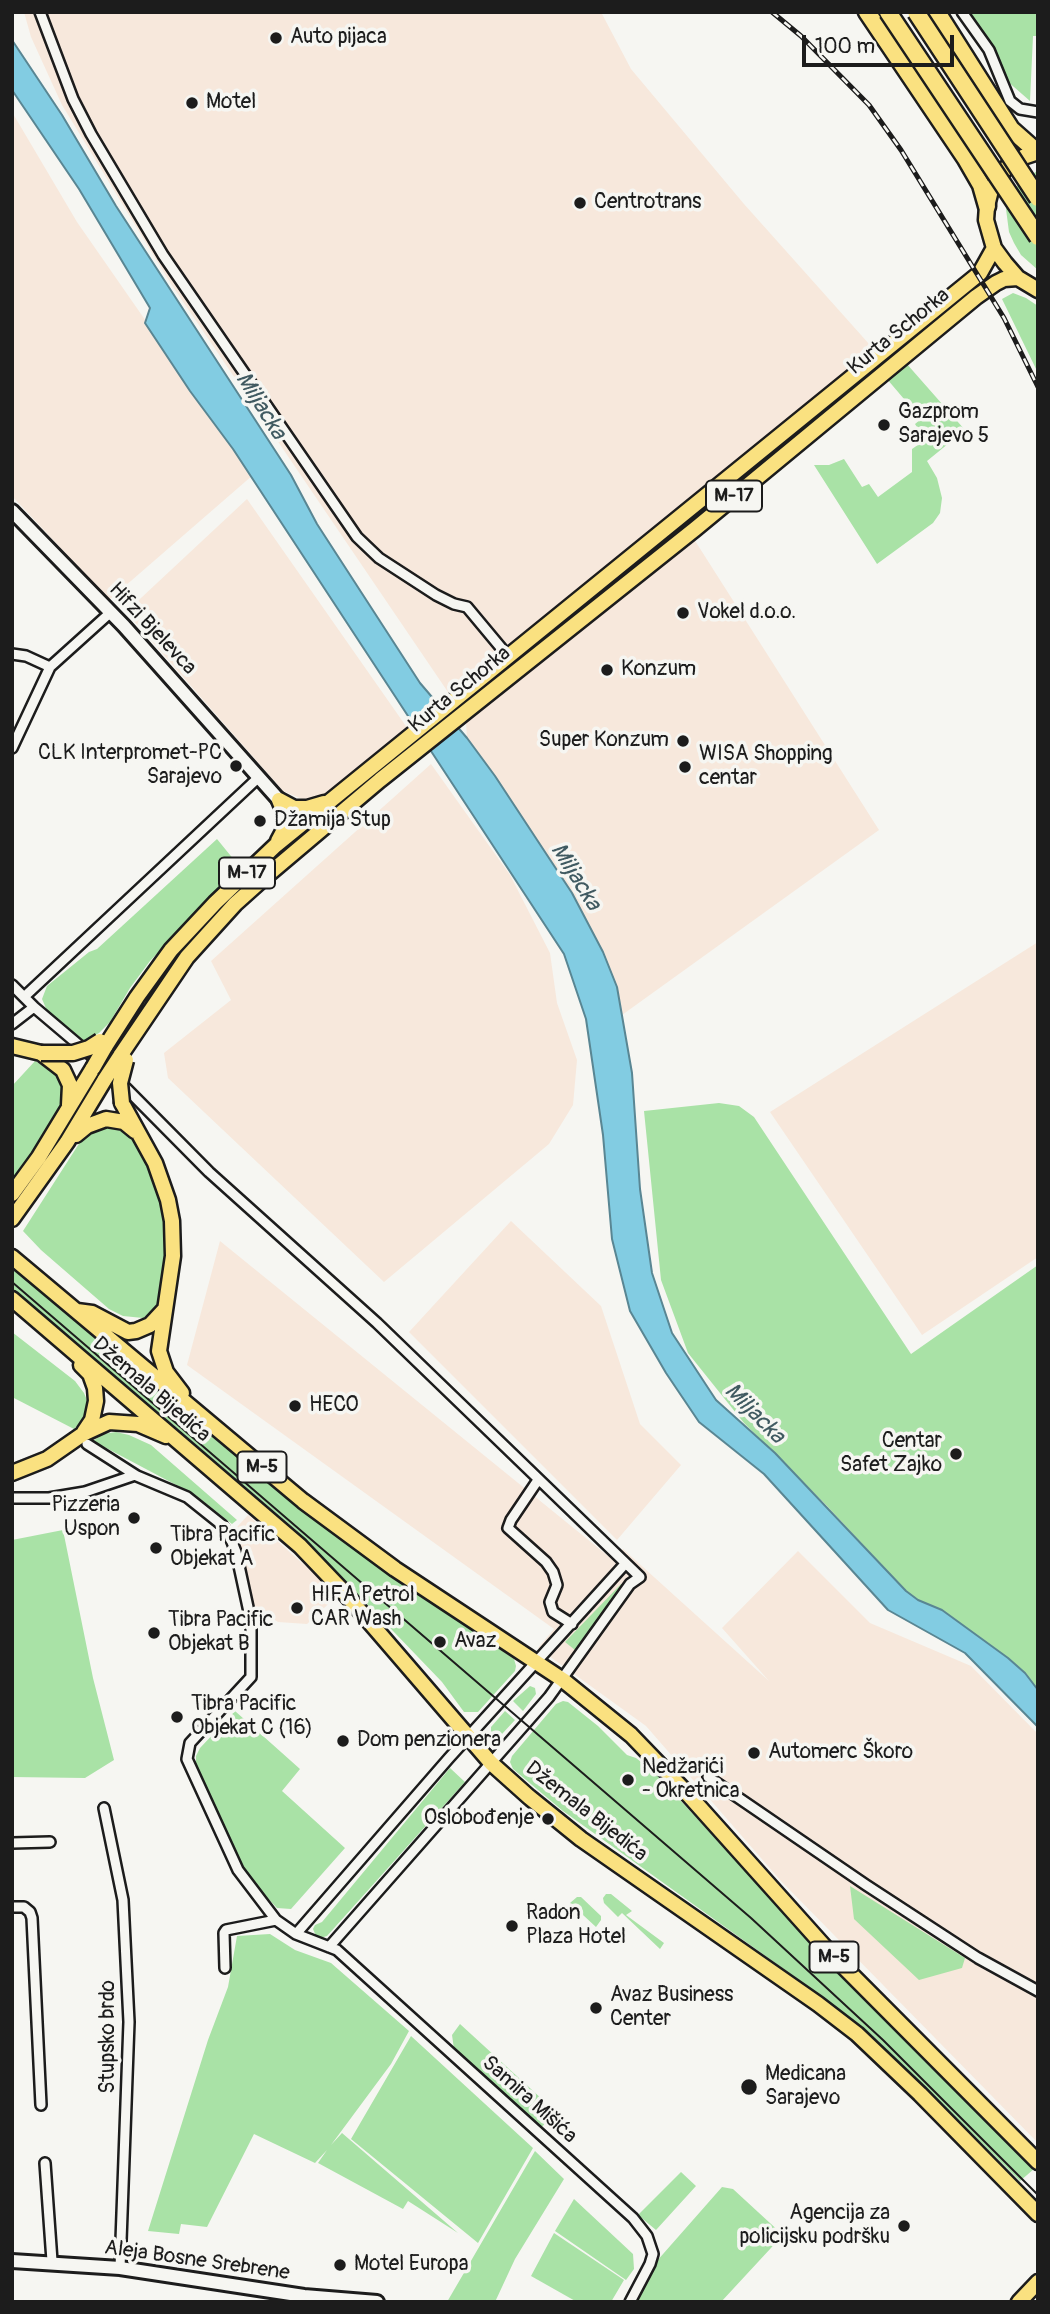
<!DOCTYPE html>
<html>
<head>
<meta charset="utf-8">
<style>
  body { margin:0 }
  #map { position:relative; width:1050px; height:2314px; overflow:hidden; background:#f6f6f2; font-family:Pangolin,sans-serif }
  canvas { display:block }
  .frame { position:absolute; inset:0; border:14px solid #1c1c1c; pointer-events:none }
  .scale { position:absolute; left:802px; top:35px; width:152px; height:32px; box-sizing:border-box; border:4px solid #1c1c1c; border-top:0; padding-left:9px; font-size:21px; line-height:24px; white-space:nowrap; color:#1c1c1c; -webkit-text-stroke:5px #f6f6f2; paint-order:stroke }
</style>
</head>
<body>
<div id="map">
<canvas width="1050" height="2314"></canvas>
<div class="frame"></div>
<div class="scale">100 m</div>
</div>
<script>
const g = document.querySelector('canvas').getContext('2d');
g.lineJoin = 'round';
function fill(path, color) { g.fillStyle = color; g.fill(path, 'evenodd'); }
const poly = rows => new Path2D(rows.map(r => 'M' + r).join(''));
function trace(path, color, width, dash) { g.strokeStyle = color; g.lineWidth = width; g.lineCap = dash ? 'butt' : 'round'; g.setLineDash(dash || []); g.stroke(path); }
function drawText(font, color, halo, rows, align = 'center') {
  g.font = font + ' Pangolin,sans-serif'; g.lineWidth = 7; g.setLineDash([]); g.textBaseline = 'middle'; g.strokeStyle = halo; g.fillStyle = color; for (const [text, x, y, turn = 0] of rows) {
    g.save(); g.translate(x, y); g.rotate((+turn || 0) * Math.PI / 180); g.textAlign = isNaN(turn) ? turn : align; if (halo) g.strokeText(text, 0, 0); g.fillText(text, 0, 0); g.restore();
  }
}
const built = poly([
  [24,12,601,12,631,69,744,204,878,354,452,698,171,284,62,105,31,37],
  [12,112,77,222,253,475,109,600,12,496],
  [247,499,408,729,316,805,283,791,126,612],
  [692,536,879,830,622,1015,617,987,603,952,572,893,495,776,467,738,466,722],
  [431,764,510,875,550,953,557,1003,577,1060,573,1105,549,1144,384,1282,168,1078,164,1053,231,1000,211,961],
  [1038,942,1038,1257,922,1335,770,1112],
  [511,1221,601,1306,640,1424,681,1465,617,1540,409,1332],
  [220,1241,613,1560,623,1549,769,1681,722,1628,798,1551,870,1623,971,1666,1038,1734,1038,2143,781,1881,646,1726,538,1648,554,1629,187,1365],
  [248,1515,338,1595,307,1624,278,1622,254,1607,242,1557,237,1527]
]);
const green = poly([
  [969,12,1038,12,1038,36,1033,36,1030,101,1006,80],
  [1038,170,1038,270,1021,255,1014,243,1009,232,1006,209,1009,198,1016,187],
  [1013,293,1026,298,1038,306,1038,373,1002,299],
  [906,363,965,430,927,461,937,478,942,498,940,513,933,523,877,564,814,465,829,465,844,459,862,487,869,484,878,497,912,472,912,449,925,440,915,424,921,419,887,379],
  [217,839,239,866,150,961,130,988,110,1022,99,1033,84,1041,48,1013,42,999,47,986,89,952,97,949],
  [35,1061,58,1074,63,1082,63,1100,43,1140,12,1181,12,1086],
  [719,1103,739,1106,754,1117,911,1354,1038,1265,1038,1690,1025,1673,1008,1658,942,1610,918,1600,906,1591,827,1506,744,1423,688,1353,661,1280,644,1111],
  [108,1125,124,1128,143,1148,167,1213,169,1255,163,1297,156,1310,143,1318,123,1316,109,1309,41,1250,23,1231,82,1139,95,1130],
  [12,1264,301,1510,514,1659,516,1666,515,1671,478,1712,464,1712,442,1682,296,1530,12,1288],
  [12,1332,75,1381,84,1393,89,1405,89,1413,74,1429,12,1397],
  [116,1432,129,1435,151,1445,237,1520,232,1524,195,1495,93,1441,103,1434],
  [63,1530,93,1678,114,1760,85,1778,12,1777,12,1540],
  [621,1584,623,1585,575,1650,565,1642],
  [530,1686,535,1688,536,1694,523,1711,513,1701],
  [563,1701,568,1702,598,1726,627,1755,636,1758,655,1773,813,1944,1034,2169,1020,2181,873,2036,827,2000,563,1811,513,1769,510,1762,512,1756,556,1704],
  [235,1711,300,1769,282,1791,345,1848,291,1909,277,1908,257,1887,240,1863,196,1765,196,1756,200,1748],
  [505,1711,515,1720,502,1734,496,1736,491,1732,491,1727],
  [450,1768,465,1782,327,1936,320,1938,316,1936,313,1929,315,1925,322,1922],
  [850,1886,965,1958,962,1968,919,1980,854,1919],
  [606,1894,611,1894,632,1911,626,1915,664,1943,660,1949,622,1913,618,1917,604,1903,603,1898],
  [577,1897,581,1897,601,1916,601,1920,596,1927,570,1903],
  [270,1934,295,1950,331,1963,409,2031,391,2064,331,2145,342,2133,458,2233,408,2201,403,2209,318,2163,327,2150,315,2163,254,2134,207,2227,181,2224,179,2234,148,2231,208,2040,228,1987,237,1936],
  [460,2024,555,2111,542,2127,454,2049,452,2035],
  [411,2036,533,2148,478,2243,351,2139],
  [535,2151,564,2179,515,2259,495,2302,447,2302],
  [681,2172,696,2186,656,2230,638,2215],
  [722,2187,733,2189,783,2235,721,2302,637,2302,656,2262],
  [574,2199,633,2254,634,2269,626,2280,555,2231],
  [554,2233,624,2280,611,2302,577,2302,531,2276]
]);
const water = poly([
  [12,40,62,115,116,206,291,475,317,524,420,683,467,738,495,776,572,893,603,952,617,987,632,1073,640,1189,652,1273,672,1333,716,1400,775,1453,906,1591,918,1600,942,1610,1008,1658,1025,1673,1038,1690,1038,1727,965,1653,888,1610,764,1474,699,1422,666,1373,630,1311,612,1239,603,1135,586,1019,564,954,233,449,190,391,145,323,150,308,79,189,12,90,12,40]
]);
const street = poly([
  [40,12,73,99,91,134,163,255,357,537,379,558,436,595,454,604,467,607,507,655],
  [962,12,989,50,1010,101,1020,109,1038,112],
  [12,654,26,656,50,667],
  [12,748,50,667,111,612],
  [12,985,34,1007,106,1068,209,1172,377,1323,640,1577,630,1584,549,1697,329,1947],
  [24,997,259,777],
  [12,1024,34,1007],
  [87,1444,137,1476,187,1497,222,1525,230,1537,236,1552,251,1621,251,1677,190,1743,187,1759,238,1870,276,1920,296,1934,337,1950,633,2218,647,2236,653,2254,650,2264,630,2302],
  [538,1480,511,1520,508,1528,546,1562,553,1572,557,1585,550,1602,553,1612,572,1624],
  [12,1498,49,1498,85,1492,135,1475],
  [708,1777,866,1885,978,1958,1038,1991],
  [104,1808,123,1900,129,2022,120,2268],
  [12,1843,50,1842],
  [12,1907,24,1907,30,1912,32,1918,41,2105],
  [296,1934,449,1758,625,1564],
  [225,1968,224,1933,226,1930,276,1920],
  [45,2163,52,2261,57,2263]
]);
const secondary = poly([
  [12,511,124,626,279,800],
  [12,2261,120,2268,304,2296,377,2302]
]);
const primary = poly([
  [1038,152,1023,157,1009,165,999,176,991,190,987,206,986,220,994,248,1005,263,1018,278,1038,290],
  [279,800,294,808,307,808,324,803],
  [278,841,286,826,284,812,279,800],
  [12,1046,41,1053,63,1070,70,1085,69,1105],
  [105,1047,137,997,171,950,215,903,276,845,980,273,994,248],
  [120,1056,187,957,235,904,264,878,380,780,695,529,976,297,996,283,1004,279,1018,278],
  [122,1103,155,1163,168,1200,172,1221,173,1256,159,1351,166,1372,182,1393],
  [76,1135,87,1126,106,1119,124,1122,135,1131],
  [12,1194,39,1157,93,1068],
  [12,1219,67,1142,105,1079],
  [12,1257,303,1501,395,1569,563,1680,631,1735,685,1791,831,1954,1038,2162],
  [12,1299,300,1546,342,1590,491,1763,529,1797,581,1839,818,2004,857,2034,920,2094,1038,2214],
  [77,1311,92,1313,128,1332,136,1331,150,1325,164,1310],
  [81,1365,90,1374,95,1388,96,1401,92,1420,84,1432],
  [12,1473,47,1459,83,1434,109,1422,138,1424,166,1436],
  [1019,2302,1038,2282]
]);
const highway = poly([
  [867,12,966,159,981,185,987,206],
  [937,12,1011,129,1037,152]
]);
const tram = poly([
  [12,1282,751,1918,883,2040,1038,2195]
]);
const rail = poly([
  [772,12,801,36,869,105,901,150,1004,318,1038,387]
]);
const primaryBridge = poly([
  [41,1053,73,1053,89,1048,100,1041],
  [93,1068,105,1047],
  [105,1079,120,1056],
  [122,1103,120,1083,126,1060]
]);
const highwayBridge = poly([
  [888,12,1038,237],
  [916,12,1038,198]
]);
const markers = [
  [276,38,7,"#1c1c1c"],
  [192,103,7,"#1c1c1c"],
  [580,203,7,"#1c1c1c"],
  [884,425,7,"#1c1c1c"],
  [683,613,7,"#1c1c1c"],
  [607,670,7,"#1c1c1c"],
  [683,741,7,"#1c1c1c"],
  [236,766,7,"#1c1c1c"],
  [685,767,7,"#1c1c1c"],
  [260,821,7,"#1c1c1c"],
  [295,1406,7,"#1c1c1c"],
  [956,1454,7,"#1c1c1c"],
  [134,1518,7,"#1c1c1c"],
  [156,1548,7,"#1c1c1c"],
  [297,1608,7,"#1c1c1c"],
  [154,1633,7,"#1c1c1c"],
  [440,1642,7,"#1c1c1c"],
  [177,1717,7,"#1c1c1c"],
  [343,1741,7,"#1c1c1c"],
  [754,1753,7,"#1c1c1c"],
  [628,1780,7,"#1c1c1c"],
  [548,1819,7,"#1c1c1c"],
  [512,1926,7,"#1c1c1c"],
  [596,2008,7,"#1c1c1c"],
  [749,2087,9,"#1c1c1c"],
  [904,2226,7,"#1c1c1c"],
  [340,2265,7,"#1c1c1c"]
];
const shields = [
  [734,496,56],
  [247,873,56],
  [262,1467,49],
  [834,1957,49]
];
const shieldNames = [
  ["M-17",734,496],
  ["M-17",247,873],
  ["M-5",262,1467],
  ["M-5",834,1957]
];
const poiNames = [
  ["Auto pijaca",290,38],
  ["Motel",206,103],
  ["Centrotrans",594,203],
  ["Gazprom",898,413],
  ["Sarajevo 5",898,437],
  ["Vokel d.o.o.",697,613],
  ["Konzum",621,670],
  ["Super Konzum",669,741,"right"],
  ["CLK Interpromet-PC",222,754,"right"],
  ["Sarajevo",222,778,"right"],
  ["WISA Shopping",699,755],
  ["centar",699,779],
  ["Džamija Stup",274,821],
  ["HECO",309,1406],
  ["Centar",942,1442,"right"],
  ["Safet Zajko",942,1466,"right"],
  ["Pizzeria",120,1506,"right"],
  ["Uspon",120,1530,"right"],
  ["Tibra Pacific",170,1536],
  ["Objekat A",170,1560],
  ["HIFA Petrol",311,1596],
  ["CAR Wash",311,1620],
  ["Tibra Pacific",168,1621],
  ["Objekat B",168,1645],
  ["Avaz",454,1642],
  ["Tibra Pacific",191,1705],
  ["Objekat C (16)",191,1729],
  ["Dom penzionera",357,1741],
  ["Automerc Škoro",768,1753],
  ["Nedžarići",642,1768],
  ["- Okretnica",642,1792],
  ["Oslobođenje",534,1819,"right"],
  ["Radon",526,1914],
  ["Plaza Hotel",526,1938],
  ["Avaz Business",610,1996],
  ["Center",610,2020],
  ["Medicana",765,2075],
  ["Sarajevo",765,2099],
  ["Agencija za",890,2214,"right"],
  ["policijsku podršku",890,2238,"right"],
  ["Motel Europa",354,2265]
];
const streetNames = [
  ["Kurta Schorka",899,332,-39],
  ["Hifzi Bjelevca",152,629,47],
  ["Kurta Schorka",460,690,-39],
  ["Džemala Bijedića",151,1390,41],
  ["Džemala Bijedića",586,1812,38],
  ["Stupsko brdo",109,2037,-90],
  ["Samira Mišića",529,2100,42],
  ["Aleja Bosne Srebrene",197,2261,8]
];
const waterNames = [
  ["Miljacka",260,406,58],
  ["Miljacka",575,877,58],
  ["Miljacka",754,1414,45]
];
fill(built, '#f7e8dc');
fill(green, '#a9e2a6');
fill(water, '#82cce2');
trace(water, '#598693', 2);
trace(street, '#1c1c1c', 14);
trace(secondary, '#1c1c1c', 18);
trace(primary, '#1c1c1c', 19);
trace(highway, '#1c1c1c', 21);
trace(street, '#f6f6f2', 9);
trace(secondary, '#f6f6f2', 12);
trace(primary, '#fae180', 14);
trace(highway, '#fae180', 16);
trace(tram, '#1c1c1c', 2);
trace(rail, '#1c1c1c', 5);
trace(rail, '#f6f6f2', 2.5, [8]);
trace(primaryBridge, '#1c1c1c', 19, []);
trace(highwayBridge, '#1c1c1c', 21, []);
trace(primaryBridge, '#fae180', 14);
trace(highwayBridge, '#fae180', 16);
for (const [x, y, r, color] of markers) { const dot = new Path2D(); dot.arc(x, y, r, 0, 2 * Math.PI); g.fillStyle = color; g.fill(dot); trace(dot, '#f6f6f2', 2.5); }
for (const [x, y, w] of shields) { const box = new Path2D(); box.roundRect(x - w / 2, y - 15.5, w, 31, 5); g.fillStyle = '#f6f6f2'; g.fill(box); trace(box, '#1c1c1c', 2); }
drawText('bold 19px', '#1c1c1c', null, shieldNames);
drawText('21px', '#1c1c1c', '#f6f6f2', poiNames, 'left');
drawText('21px', '#1c1c1c', '#f6f6f2', streetNames);
drawText('italic 23px', '#405a61', '#f6f6f2', waterNames);
</script>
</body>
</html>
